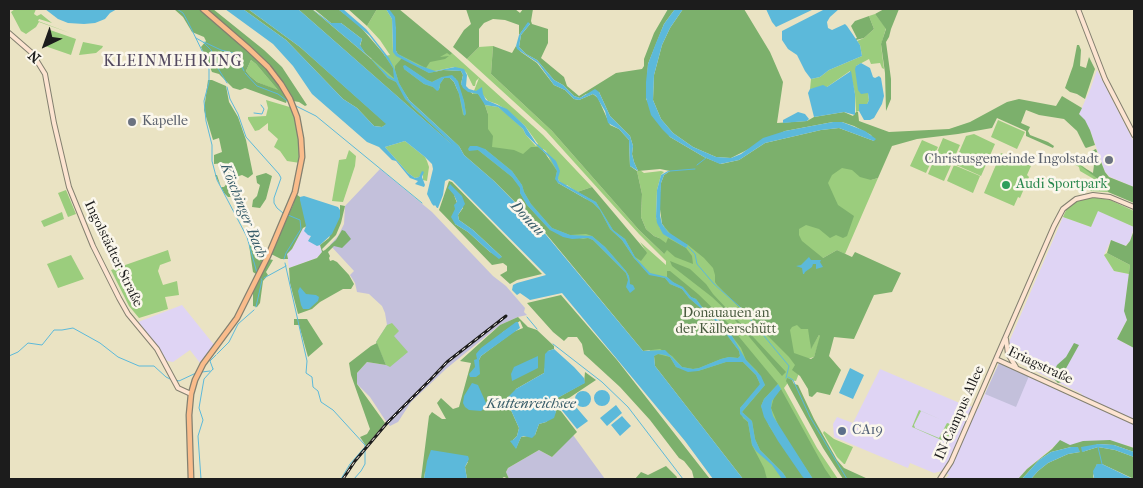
<!DOCTYPE html>
<html>
<head>
<meta charset="utf-8">
<style>
  body { margin:0 }
  #map { position:relative; width:1143px; height:488px; overflow:hidden; background:#eae3c3; font-family:"IM FELL French Canon",serif }
  canvas { display:block }
  .frame { position:absolute; inset:0; border:10px solid #1c1c1c; pointer-events:none }
  .north { position:absolute; left:20px; top:20px; width:50px; height:50px; -webkit-text-stroke:4px #fbf7ec; paint-order:stroke; rotate:222deg; font-size:14px; font-weight:700; line-height:20px; text-align:center; color:#1c1c1c }
  .north::after { content:''; display:block; margin:auto; width:18px; height:22px; background:#1c1c1c; clip-path:polygon(50% 0,100% 100%,50% 72%,0 100%) }
</style>
</head>
<body>
<div id="map">
<canvas width="1143" height="488"></canvas>
<div class="frame"></div>
<div class="north">N</div>
</div>
<script>
const g = document.querySelector('canvas').getContext('2d');
g.lineJoin = 'round';
function fill(path, color) { g.fillStyle = color; g.fill(path, 'evenodd'); }
const poly = rows => new Path2D(rows.map(r => 'M' + r).join(''));
function trace(path, color, width, dash) { g.strokeStyle = color; g.lineWidth = width; g.lineCap = dash ? 'butt' : 'round'; g.setLineDash(dash || []); g.stroke(path); }
function drawText(font, color, halo, rows, align = 'center') {
  g.font = font + ' "IM FELL French Canon",serif'; g.lineWidth = 5; g.setLineDash([]); g.textBaseline = 'middle'; g.strokeStyle = halo; g.fillStyle = color; for (const [text, x, y, turn = 0] of rows) {
    g.save(); g.translate(x, y); g.rotate((+turn || 0) * Math.PI / 180); g.textAlign = isNaN(turn) ? turn : align; if (halo) g.strokeText(text, 0, 0); g.fillText(text, 0, 0); g.restore();
  }
}
const built = poly([
  [1097,70,1134,142,1134,187,1110,177,1105,172,1090,130,1079,114,1090,90],
  [1098,210,1134,227,1130,241,1125,246,1111,240,1104,255,1114,271,1129,274,1125,305,1127,320,1117,339,1134,348,1134,448,1127,445,1070,445,1058,443,1027,469,1018,479,945,479,949,475,942,471,934,473,910,463,908,468,834,437,833,424,837,417,853,423,880,369,969,407,970,406,978,409,999,363,1079,400,1082,394,1017,362,1012,355,1009,342,1063,217,1091,227],
  [303,228,311,236,309,238,317,246,320,245,322,252,317,258,289,268,287,254,292,249],
  [182,305,215,346,200,363,190,350,173,362,167,361,154,342,138,322]
]);
const industrial = poly([
  [380,169,432,212,493,276,506,286,525,308,524,312,527,315,518,317,500,325,447,368,411,402,398,422,390,426,387,423,370,397,357,384,357,373,367,362,386,365,376,342,387,325,385,313,382,306,369,294,357,292,355,283,350,275,354,271,330,245,338,236,344,224,345,206],
  [999,363,1029,376,1016,407,985,394],
  [573,435,605,479,509,479,506,472,508,468,539,450,552,457]
]);
const green = poly([
  [15,9,36,9,34,14,37,16,41,14,52,23,39,19,38,21,70,33,39,22,36,27,26,34,21,31,11,12],
  [377,9,386,9,392,19,393,52,452,53,543,135,592,187,577,192,567,185,564,185,559,181,546,151,543,149,546,180,586,200,592,189,647,253,640,242,666,265,666,261,639,234,546,131,467,59,479,47,493,46,491,74,552,131,639,230,664,254,659,238,654,236,646,229,641,217,642,194,637,171,640,170,644,173,661,171,664,172,661,175,657,190,656,217,660,228,860,155,871,180,878,178,845,254,837,250,823,258,805,329,808,329,810,332,811,348,819,335,821,336,814,357,804,360,796,381,790,380,784,388,817,448,838,479,752,479,577,259,370,61,371,59,390,55,380,40,367,26],
  [454,67,466,72,473,86,475,86,476,81,479,78,470,101,435,71],
  [483,95,488,101,497,104,507,110,525,126,538,144,536,146,526,135,523,129,507,114,498,107,485,105,488,114,488,128],
  [875,14,886,28,881,45,884,69,882,68,880,63,871,64,869,59,856,66,868,93,869,100,867,104,859,105,859,111,856,112,855,94,850,71,827,87,810,89,811,79,820,77,829,70,862,56,860,45,857,41,864,38,874,29,869,16],
  [50,30,76,39,71,55,45,46],
  [83,42,103,46,102,48,96,53,79,55],
  [251,60,256,64,279,91,257,82,250,76,246,71],
  [266,100,293,108,300,135,300,163,287,161,280,151,274,147,278,139,268,130,268,123,259,130,255,131,248,119,248,117,266,116,268,108],
  [998,120,1025,132,1017,149,991,137],
  [974,134,995,144,981,176,954,164,966,136],
  [943,138,960,145,944,181,928,174],
  [922,140,938,147,926,173,910,166],
  [405,141,425,157,427,161,429,167,427,181,423,180,423,172,419,177,415,178,408,173,385,147],
  [349,150,356,156,355,166,343,202,332,201,339,160,346,159],
  [1001,153,1031,166,1027,175,1029,177,1020,198,1018,197,1014,206,984,193],
  [1068,156,1067,157,1079,163,1099,180,1108,192,1090,191,1089,187,1079,179,1097,190,1101,187,1099,182,1080,171,1079,167,1071,162,1065,159,1060,162,1055,160],
  [954,165,980,176,973,193,947,181],
  [66,190,76,214,68,217,58,193],
  [1092,197,1110,200,1134,211,1134,227,1098,211,1091,227,1063,217,1067,208,1074,202],
  [62,212,64,219,44,227,41,221],
  [168,250,171,261,160,265,158,271,163,285,177,281,179,295,165,297,168,309,139,318,129,306,111,270],
  [1107,253,1130,265,1129,274,1114,271,1104,255],
  [71,255,84,279,58,288,47,264],
  [392,323,399,331,394,336,408,352,390,367,386,365,376,342,387,325],
  [919,410,942,420,921,411,914,425,915,428,939,438,947,423,954,425,946,442,912,427],
  [824,431,834,439,853,447,845,464,844,464,837,457,823,433]
]);
const forest = poly([
  [174,9,213,9,264,50,282,67,307,105,305,106,299,102,287,100,286,103,245,88,240,90,233,88,219,74,212,72,201,47,206,41,204,37,192,32,183,17],
  [251,60,256,64,278,90,257,82,250,76,246,71],
  [243,9,248,9,300,47,387,124,382,127,374,126,357,108,343,99,286,40],
  [298,9,312,9,370,58,388,78,396,82,412,106,453,144,456,148],
  [314,9,338,9,358,24,383,53,393,68,395,79,365,53,360,46,362,39,341,23,331,23],
  [348,9,377,9,367,26],
  [389,9,399,9,452,53,450,55,447,53,440,57,449,56,445,59,430,62,426,68,398,54,396,51,396,29],
  [466,9,515,9,520,13,523,9,533,9,531,21,532,24,548,29,548,43,541,58,564,77,567,86,579,96,616,73,642,69,644,66,644,59,654,33,668,9,675,9,664,24,648,64,646,99,670,137,704,157,721,164,739,160,765,143,821,130,839,128,874,141,871,135,854,126,842,122,833,122,785,131,731,158,716,157,693,147,673,133,661,119,653,100,654,75,662,45,670,28,683,9,744,9,770,52,783,82,777,123,807,121,814,117,844,112,853,116,856,112,858,112,859,121,889,132,949,129,970,122,1007,102,1019,99,1056,106,1062,96,1082,108,1079,114,1085,120,1090,130,1095,145,1086,148,1085,147,1077,131,1064,119,1039,115,1026,110,1021,123,1030,127,1028,131,1030,135,1048,142,1054,146,1053,148,1026,136,1026,131,997,118,992,128,958,134,917,139,892,146,878,178,871,180,860,177,852,170,842,168,832,175,828,183,838,205,854,216,847,236,843,238,836,235,830,238,819,229,806,225,799,229,799,235,802,241,823,258,837,250,852,257,855,252,901,273,892,292,874,295,854,339,834,337,829,356,841,370,830,395,817,392,812,397,809,396,808,389,800,376,792,370,795,365,789,357,717,285,715,282,715,275,713,268,704,258,688,245,674,238,662,224,659,202,661,183,664,175,670,171,660,169,638,171,634,162,632,154,633,146,630,136,610,116,599,92,586,94,580,98,574,96,563,85,554,80,537,60,526,54,519,47,521,35,530,24,528,23,519,35,519,25,505,20,493,19,484,23,479,29,479,47,467,59,453,47,464,30,471,24],
  [797,325,801,329,808,329,811,349,819,335,820,336,814,357,811,359,794,353,790,330,792,327],
  [884,9,899,9,891,29,889,37,886,42,891,79,891,99,886,111,885,73,881,44,886,29,875,14],
  [869,16,874,29,864,38,856,40,855,39,857,38,851,26,855,21],
  [1077,45,1079,45,1081,50,1080,66,1086,68,1089,57,1095,69,1085,99,1077,94,1070,92,1065,88,1073,66],
  [493,46,512,53,516,46,521,52,537,63,554,85,565,90,574,99,579,100,593,94,598,98,610,125,619,129,629,140,630,166,637,171,642,194,641,217,646,229,654,236,659,238,666,243,668,238,686,248,692,256,693,264,675,257,667,250,664,254,639,230,552,131,491,74],
  [402,58,429,73,443,70,461,71,463,75,461,84,473,94,478,94,484,102,488,114,488,129,493,136,492,147,514,150,523,154,531,147,538,147,545,153,557,171,556,175,558,183,593,203,600,210,610,229,622,240,634,258,649,274,665,278,670,284,682,289,689,298,718,323,739,351,740,356,738,358,729,357,721,359,699,368,693,369,682,367,672,356,660,349,643,351,542,229,494,181,464,155,459,146,409,100,399,83,395,70,395,66],
  [409,68,427,80,432,82,442,77,455,78,464,101,466,114,463,115,459,94,454,82,450,78,444,78,440,84,440,88,437,90,433,87,424,84,404,69],
  [485,149,512,171,522,185,524,192,531,204,552,228,570,235,586,234,592,236,605,247,626,271,629,276,630,284,626,273,593,240,588,238,583,239,550,230,527,205,520,193,520,187,512,177,478,150],
  [208,80,212,80,226,86,229,102,238,117,246,140,253,174,248,178,242,175,236,177,234,179,237,190,231,197,228,197,224,193,215,175,217,175,221,187,224,187,228,182,225,174,227,167,224,163,214,164,214,155,222,152,219,138,213,140,204,110],
  [1096,149,1105,172,1109,177,1134,187,1134,203,1108,192,1099,180,1078,164,1093,173,1094,165,1089,152],
  [266,173,272,176,266,199,260,208,252,207,253,200,257,196,260,185,257,183,256,176],
  [449,181,452,182,542,274,517,280,510,284,500,275,507,271,507,266,503,263,492,265,439,210],
  [454,195,463,208,458,215,459,220,473,230,502,257,490,252,468,232,455,224,455,209,457,203],
  [592,187,646,251,647,253,641,261,635,257,625,239,613,230,596,202,577,192],
  [296,194,300,197,307,226,303,228,292,249,287,254,288,259,281,259,271,254,293,205],
  [340,205,345,206,341,223,336,235,322,249,323,251,325,250,336,240,342,230,345,231,351,239,342,248,334,246,328,252,330,256,329,258,330,261,333,260,337,262,349,275,354,284,351,289,343,289,320,302,312,309,298,314,290,283,289,268,317,258,322,252,320,245,329,238,340,210],
  [1134,230,1134,348,1117,339,1127,320,1124,311,1130,265,1107,253,1111,240,1126,246,1130,241],
  [251,244,255,250,259,261,267,251,256,274,253,272,249,245],
  [269,259,273,260,266,272,268,275,263,281,260,303,257,307,253,306,253,290],
  [670,261,690,269,706,284,713,294,786,372,782,376,730,314,712,297,672,266],
  [667,271,670,271,698,294,726,321,778,384,764,399,761,406,769,426,805,479,787,479,783,473,760,450,755,439,752,421,742,412,765,385,757,371,746,360,741,348,721,322,702,307,696,299,691,297,686,291,673,282,667,277],
  [561,295,617,360,710,479,694,479,692,471,684,461,679,458,650,420,620,387,584,354,582,344,577,337,568,337,564,341,553,332,527,303],
  [518,317,528,327,537,330,554,346,554,349,548,351,544,373,516,389,510,408,519,428,517,436,513,440,516,448,521,437,535,435,539,424,546,422,556,412,552,401,584,383,585,372,596,380,557,406,577,432,552,457,539,450,508,468,506,472,509,479,504,477,501,479,467,479,465,467,468,462,425,472,424,479,421,479,429,416,432,412,442,419,446,419,437,403,441,398,453,409,459,407,471,363,460,361,500,325],
  [520,321,523,328,513,332,481,356,479,360,479,369,476,367,477,359,503,332],
  [294,319,307,319,323,344,308,357,299,325,294,325],
  [377,343,386,365,367,362,357,373,357,384,385,423,366,446,360,437,367,434,370,429,351,375,349,363,371,346],
  [1074,343,1079,345,1064,372,1062,382,1058,383,1053,378,1053,374,1057,365,1066,357],
  [658,354,670,357,676,367,698,371,726,362,743,362,756,375,760,384,759,388,740,408,743,418,748,422,752,445,764,468,767,479,743,479,655,366,654,356],
  [787,378,792,380,794,384,798,385,814,419,837,460,844,468,868,479,843,479,823,448,786,381],
  [781,389,825,469,832,479,813,479,780,429,771,408,774,397],
  [1060,440,1070,445,1083,441,1110,440,1134,448,1134,452,1114,445,1098,444,1082,452,1098,447,1115,450,1134,457,1134,479,1102,464,1097,464,1093,476,1094,479,1031,479,1038,471,1048,463,1068,454,1080,452,1071,447,1051,452,1039,460,1022,479,1018,479,1027,469,1052,449],
  [666,466,677,477,676,479,635,479,641,472,648,475]
]);
const water = poly([
  [45,9,117,9,110,13,105,19,95,23,84,24,68,23,58,19],
  [225,9,243,9,286,40,343,99,357,108,374,126,382,127,386,124,300,47,248,9,298,9,454,146,412,106,405,99,396,82,388,78,370,58,312,9,331,23,341,23,362,39,360,45,365,53,389,76,394,79,393,68,383,53,369,35,338,9,343,9,366,29,389,58,395,70,399,83,409,100,459,146,464,155,494,181,542,230,643,351,665,350,682,367,693,369,699,368,721,359,729,357,738,358,740,356,739,351,718,323,689,298,682,289,670,284,665,278,649,275,634,258,622,240,610,229,600,210,593,203,558,183,555,179,557,171,550,158,526,135,523,129,498,107,485,105,478,94,468,92,463,88,461,84,463,75,461,71,443,70,429,73,396,56,393,52,393,47,392,19,386,9,389,9,395,17,396,29,396,51,398,54,418,65,435,71,455,67,464,69,467,75,466,86,469,89,476,91,482,87,483,94,486,100,507,109,525,126,536,143,556,161,560,171,558,178,559,181,596,202,613,230,625,239,635,257,650,273,667,277,673,282,683,287,691,297,696,299,702,307,721,322,732,336,746,360,761,376,765,385,742,412,752,421,755,439,760,450,783,473,787,479,782,479,772,465,756,451,752,445,748,422,740,414,740,408,760,384,756,375,743,362,726,362,698,371,688,372,676,367,670,357,665,355,658,354,654,356,655,366,743,479,713,479,685,441,562,293,530,300,520,293,517,295,512,290,513,285,517,283,546,275,453,181,449,179,445,181,443,195,438,208,437,208,435,205,434,206,432,204,427,194,433,169,432,164,425,157,405,141,385,147,408,173,415,178,419,177,422,171,424,172,422,177,425,185,424,187,415,184,418,181,410,178,396,161,392,160,379,147,367,142,312,94,293,66,273,44],
  [675,9,683,9,670,28,662,45,654,75,653,100,661,119,673,133,693,147,716,157,731,158,741,154,763,138,785,131,833,122,842,122,865,131,876,139,874,141,839,128,821,130,765,143,739,160,720,164,704,157,670,137,662,129,651,115,646,98,646,82,648,64,656,43,664,24],
  [766,9,814,9,776,27,772,22],
  [825,9,839,9,830,17,827,22,828,28,832,30,845,24,847,26,860,45,862,56,829,70,820,77,811,79,805,71,797,55,788,49,782,40,782,31],
  [528,22,530,24,521,35,519,47,526,54,537,60,554,80,563,85,574,96,580,98,595,89,599,92,610,116,630,136,633,146,632,154,634,162,638,171,630,166,629,140,619,129,608,123,605,111,596,96,593,94,579,100,574,99,565,90,554,85,538,63,517,49,516,46,519,35],
  [861,63,870,68,873,77,875,78,879,76,881,78,884,96,882,104,874,118,870,120,864,120,859,111,859,104,867,104,869,100,868,93,861,94,858,90,855,69,856,66],
  [405,65,427,80,432,82,442,77,452,75,458,81,464,101,466,114,464,116,459,94,454,82,450,78,444,78,440,84,439,90,437,91,433,87,424,84,404,69,403,66],
  [851,71,855,94,855,115,844,112,814,117,808,93,810,89,823,85,827,87],
  [798,112,805,114,809,119,807,121,783,123,783,120],
  [470,146,477,146,485,149,512,171,522,185,524,192,531,204,552,228,570,235,592,236,605,247,626,271,629,276,630,284,633,285,635,289,630,293,626,287,628,280,626,273,593,240,588,238,572,239,563,237,550,230,527,205,520,193,520,188,512,177,478,150,469,151,468,149],
  [668,171,670,171,664,175,661,183,660,215,662,224,668,232,688,245,686,248,663,234,657,223,656,217,657,190,661,175],
  [450,184,462,196,465,204,458,215,459,220,473,230,502,257,499,259,490,252,468,232,455,224,451,217,455,209,454,205,457,202,454,195,448,188],
  [304,196,338,207,340,210,340,217,332,234,320,245,317,246,308,241,311,236,308,235,304,231,306,226,300,200,300,197],
  [809,257,811,260,821,260,820,262,823,267,816,269,816,264,813,264,812,267,805,272,804,274,803,274,802,268,796,266,801,265],
  [300,287,306,294,316,295,319,297,318,301,309,309,303,309,301,305,298,291],
  [516,322,518,322,520,328,481,356,479,360,480,374,476,377,470,377,469,374,475,367,474,360,477,359,476,354,481,348],
  [554,349,574,367,584,378,585,383,552,401,556,412,554,418,546,422,539,424,535,435,532,438,524,436,521,437,516,449,510,441,513,440,517,436,519,428,510,408,507,407,506,399,516,389,544,373,545,354,548,351],
  [538,356,538,368,512,381,511,374,514,367],
  [850,368,864,375,853,399,839,393],
  [472,383,478,385,486,403,485,408,481,411,469,410,465,407,463,403,464,396],
  [778,384,781,389,772,401,771,408,773,416,813,479,805,479,802,476,778,441,764,417,761,406,764,399],
  '594 398a8 8 0 1 1 16 0a8 8 0 1 1-16 0Z',
  '575 399a8 8 0 1 1 16 0a8 8 0 1 1-16 0Z',
  [570,400,588,421,577,429,560,408],
  [616,405,622,413,607,426,600,418],
  [622,416,631,426,620,436,611,425],
  [1098,444,1114,445,1134,452,1134,457,1115,450,1098,447,1082,452,1081,447],
  [1071,447,1078,447,1080,452,1068,454,1048,463,1038,471,1031,479,1022,479,1039,460,1051,452],
  [431,450,468,456,469,459,465,467,467,479,424,479,427,461],
  [1097,464,1102,464,1133,479,1094,479,1093,471]
]);
const stream = poly([
  [177,9,183,13,188,22,208,63,209,69,209,82,204,101,206,121,212,145,212,161,217,180,247,237,257,273],
  [196,38,203,42,211,50,219,70,227,83],
  [204,42,221,50,233,53,237,56,244,71],
  [245,73,257,86,278,94,290,103],
  [227,87,230,99,238,114,246,137,279,174,281,178,274,198,274,203,277,208,283,213],
  [294,105,316,116,422,203],
  [254,113,262,114,264,109,261,105],
  [697,165,706,158],
  [670,171,695,169],
  [688,247,695,254,697,264,714,284,740,307,789,366,786,378],
  [284,259,286,253,301,229,300,220,288,215],
  [285,263,307,361,306,373,312,377,313,387,318,391,321,402,333,410,365,445,365,464,361,471,354,479],
  [264,278,286,266],
  [256,307,262,280,259,276],
  [527,317,537,329],
  [553,344,602,382,628,407,683,479],
  [217,354,229,342,238,324,254,310],
  [9,356,18,352,28,343,42,345,54,330,62,330,73,328,100,343,118,357,139,366,154,366,166,377,172,380],
  [213,369,210,361,216,355],
  [202,372,210,371],
  [788,377,793,380,810,417,847,479],
  [176,380,179,381,196,373],
  [1098,447,1102,464],
  [201,479,198,436,203,420,199,408,204,379,213,369],
  [341,479,350,464,364,448]
]);
const secondary = poly([
  [1078,9,1105,79,1134,135],
  [9,33,32,53,45,74,54,123,69,187,93,246,119,298,128,314,157,349,178,388,191,394],
  [1006,339,1008,354,1016,367],
  [996,359,1134,422],
  [940,479,951,462,1054,226,1063,209,1076,199,1093,195,1110,197,1134,207]
]);
const primary = poly([
  [191,479,189,415,191,394,195,380,203,364,237,318,268,256,295,192,302,157,301,139,297,117,290,99,281,84,268,67,248,48,203,9]
]);
const rail = poly([
  [343,479,355,461,387,423,431,379,447,362,506,316]
]);
const markers = [
  [132,122,5,"#6b7280"],
  [1109,160,5,"#6b7280"],
  [1006,185,5,"#2e9e5b"],
  [842,431,5,"#5c6f8a"]
];
const worshipNames = [
  ["Kapelle",142,122],
  ["Christusgemeinde Ingolstadt",1099,160,"right"]
];
const leisureNames = [
  ["Audi Sportpark",1016,185]
];
const streetNames = [
  ["Ingolstädter Straße",113,254,64],
  ["Eriagstraße",1040,366,25],
  ["IN-Campus Allee",960,413,-66]
];
const parkNames = [
  ["Donauauen an",726,314],
  ["der Kälberschütt",726,330]
];
const serviceNames = [
  ["CA19",852,431]
];
const waterNames = [
  ["Köschinger Bach",243,211,68],
  ["Donau",527,219,47],
  ["Kuttenreichsee",531,404]
];
const quarterNames = [
  ["KLEINMEHRING",173,62]
];
fill(built, '#dfd4f4');
fill(industrial, '#c3c0db');
fill(green, '#9bcd7d');
fill(forest, '#7cb06c');
fill(water, '#5cb9da');
trace(stream, '#5cb9da', 1);
trace(secondary, '#838070', 6);
trace(primary, '#838070', 7);
trace(secondary, '#fde4d1', 4);
trace(primary, '#fabc8b', 4.5);
trace(rail, '#1c1c1c', 3);
trace(rail, '#fbf7ec', 1, [4]);
for (const [x, y, r, color] of markers) { const dot = new Path2D(); dot.arc(x, y, r, 0, 2 * Math.PI); g.fillStyle = color; g.fill(dot); trace(dot, '#fbf7ec', 2); }
drawText('14px', '#5b616d', '#fbf7ec', worshipNames, 'left');
drawText('14px', '#27864d', '#fbf7ec', leisureNames, 'left');
drawText('14px', '#1c1c1c', '#fbf7ec', streetNames);
drawText('14px', '#485a3e', '#fbf7ec', parkNames);
drawText('14px', '#4e5e75', '#fbf7ec', serviceNames, 'left');
drawText('italic 15px', '#365b68', '#fbf7ec', waterNames);
g.letterSpacing = '1px';
drawText('16px', '#534960', '#fbf7ec', quarterNames);
g.letterSpacing = '0px';
</script>
</body>
</html>
